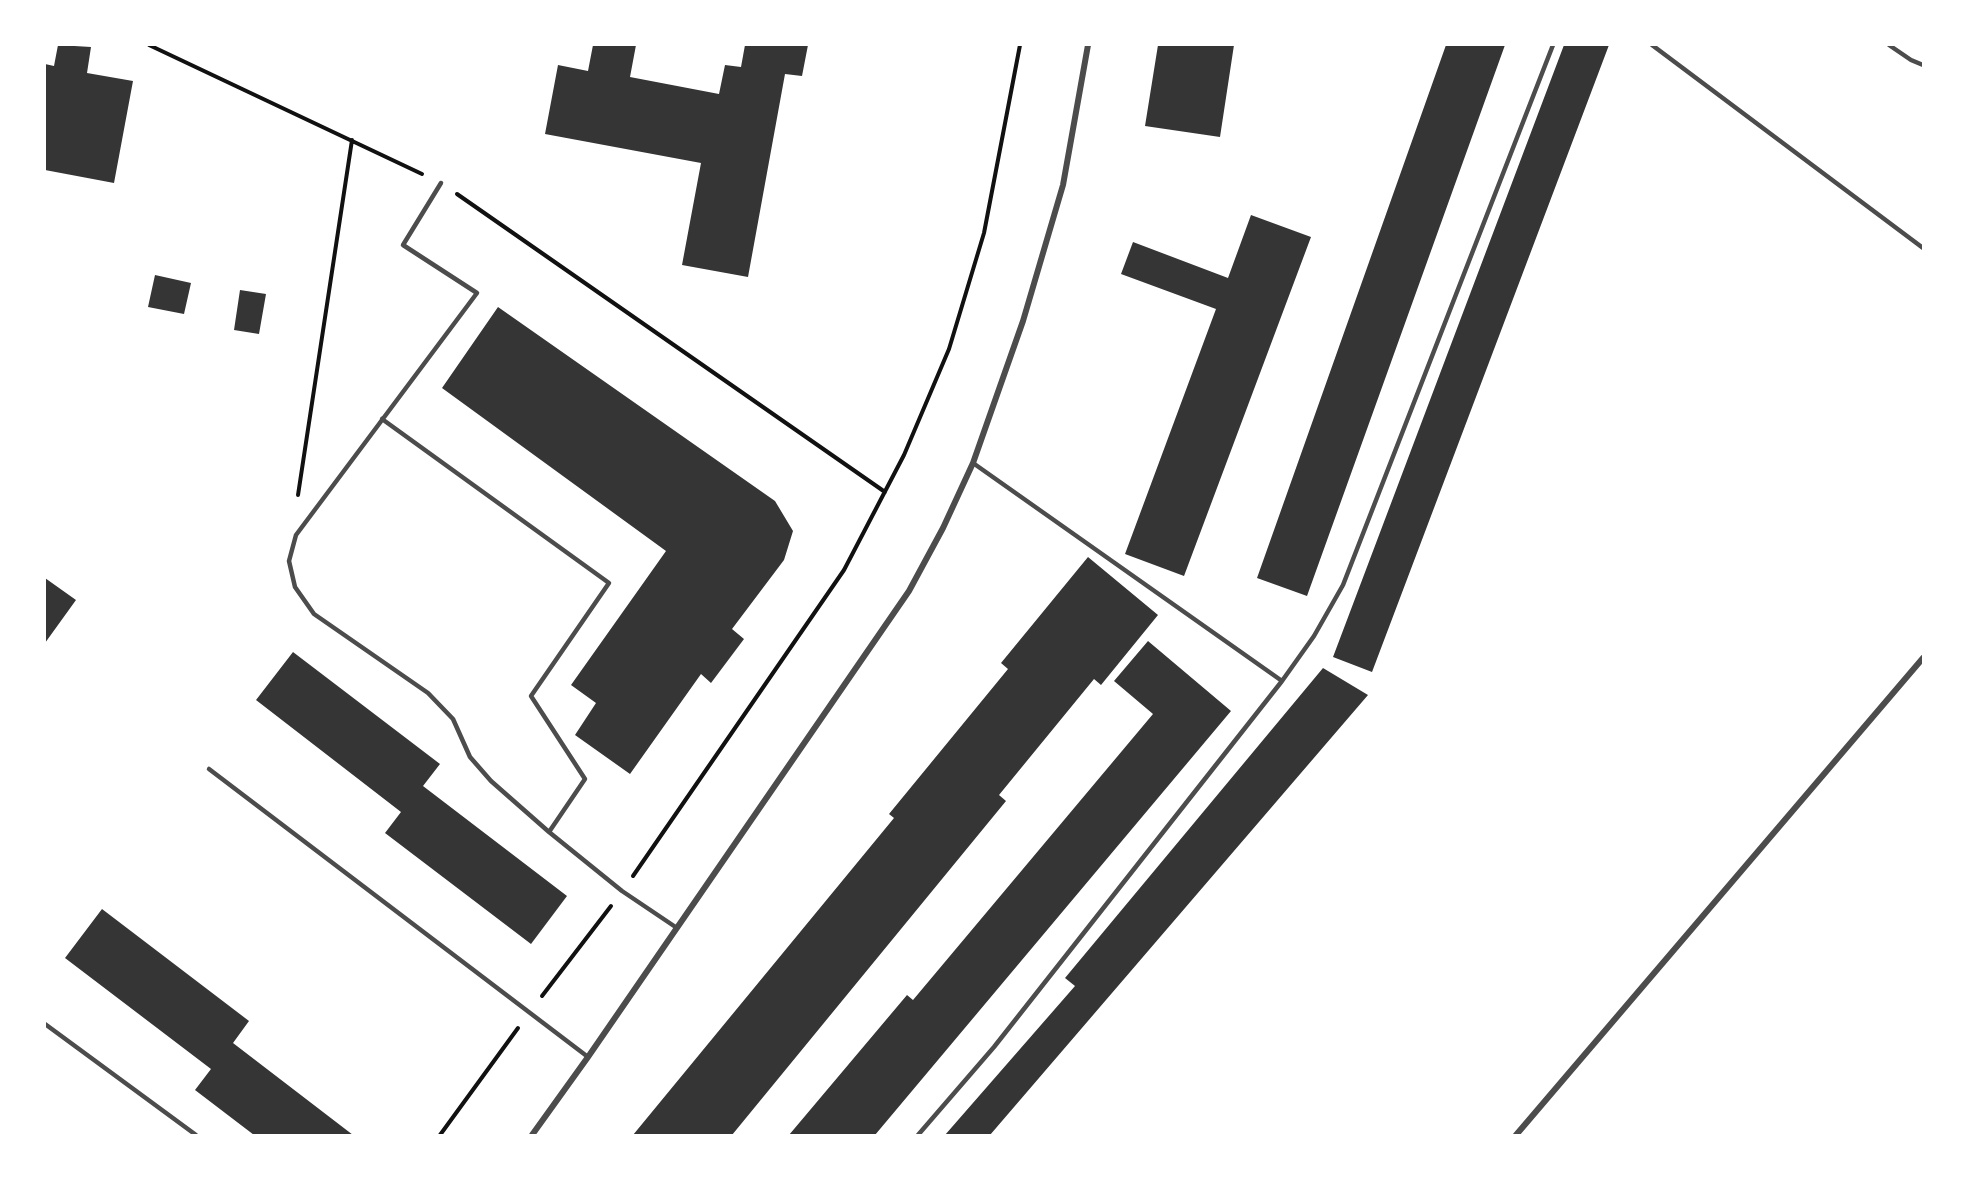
<!DOCTYPE html>
<html>
<head>
<meta charset="utf-8">
<style>
  body { margin:0 }
  #map { position:relative; width:1968px; height:1180px; overflow:hidden; background:#fff; font-family:"Sofia Sans Condensed",sans-serif }
  canvas { display:block }
  .frame { position:absolute; inset:0; border:46px solid #fff; pointer-events:none }
</style>
</head>
<body>
<div id="map">
<canvas width="1968" height="1180"></canvas>
<div class="frame"></div>
</div>
<script>
const g = document.querySelector('canvas').getContext('2d');
g.lineJoin = 'round';
function fill(path, color) { g.fillStyle = color; g.fill(path, 'evenodd'); }
const poly = rows => new Path2D(rows.map(r => 'M' + r).join(''));
function trace(path, color, width, dash) { g.strokeStyle = color; g.lineWidth = width; g.lineCap = dash ? 'butt' : 'round'; g.setLineDash(dash || []); g.stroke(path); }
const building = poly([
  [58,45,91,47,87,73,133,81,114,183,45,170,45,64,54,66],
  [593,45,636,45,630,77,719,94,725,65,741,67,745,45,808,45,802,76,785,74,748,277,682,265,701,163,545,134,558,65,588,71],
  [1158,45,1234,45,1220,137,1145,126],
  [1446,45,1505,45,1307,596,1257,578],
  [1564,45,1609,45,1372,672,1333,657],
  [1251,215,1311,237,1184,576,1125,554,1216,309,1121,274,1133,242,1228,278],
  [155,275,191,283,184,314,148,307],
  [240,290,266,294,259,334,234,330],
  [498,307,775,501,793,531,784,560,732,629,744,639,711,683,701,674,630,774,575,735,596,703,571,685,666,551,442,388],
  [1088,557,1158,615,1101,685,1094,679,999,795,1006,801,732,1135,633,1135,894,818,889,814,1008,669,1001,663],
  [45,578,76,600,45,643],
  [1148,641,1231,711,875,1135,789,1135,907,995,913,1000,1153,714,1114,681],
  [293,652,440,764,423,786,567,896,531,944,385,833,401,812,256,700],
  [1323,668,1368,695,990,1135,945,1135,1075,986,1065,978],
  [102,909,249,1021,233,1043,353,1135,254,1135,195,1090,211,1069,65,958]
]);
const path = poly([
  [149,45,422,174],
  [457,194,885,492],
  [298,495,352,140],
  [633,876,844,570,904,455,949,349,984,233,1020,45],
  [542,996,611,906],
  [440,1135,518,1028]
]);
const service = poly([
  [1652,45,1923,248],
  [1889,45,1911,60,1923,65],
  [441,183,403,245,477,293,296,535,289,561,295,587,314,614,428,693,453,719,470,757,491,781,549,832,622,891,677,928],
  [382,419,609,583,531,696,585,779,549,832],
  [973,463,1282,681],
  [209,769,588,1057],
  [45,1024,196,1135],
  [918,1135,994,1047,1282,681,1314,636,1343,585,1553,45]
]);
const minor = poly([
  [532,1135,588,1057,909,591,943,528,973,463,1023,321,1063,185,1088,45],
  [1516,1135,1923,658]
]);
fill(building, '#353535');
trace(path, '#111', 4);
trace(service, '#4c4c4c', 4.5);
trace(minor, '#4c4c4c', 6);
</script>
</body>
</html>
